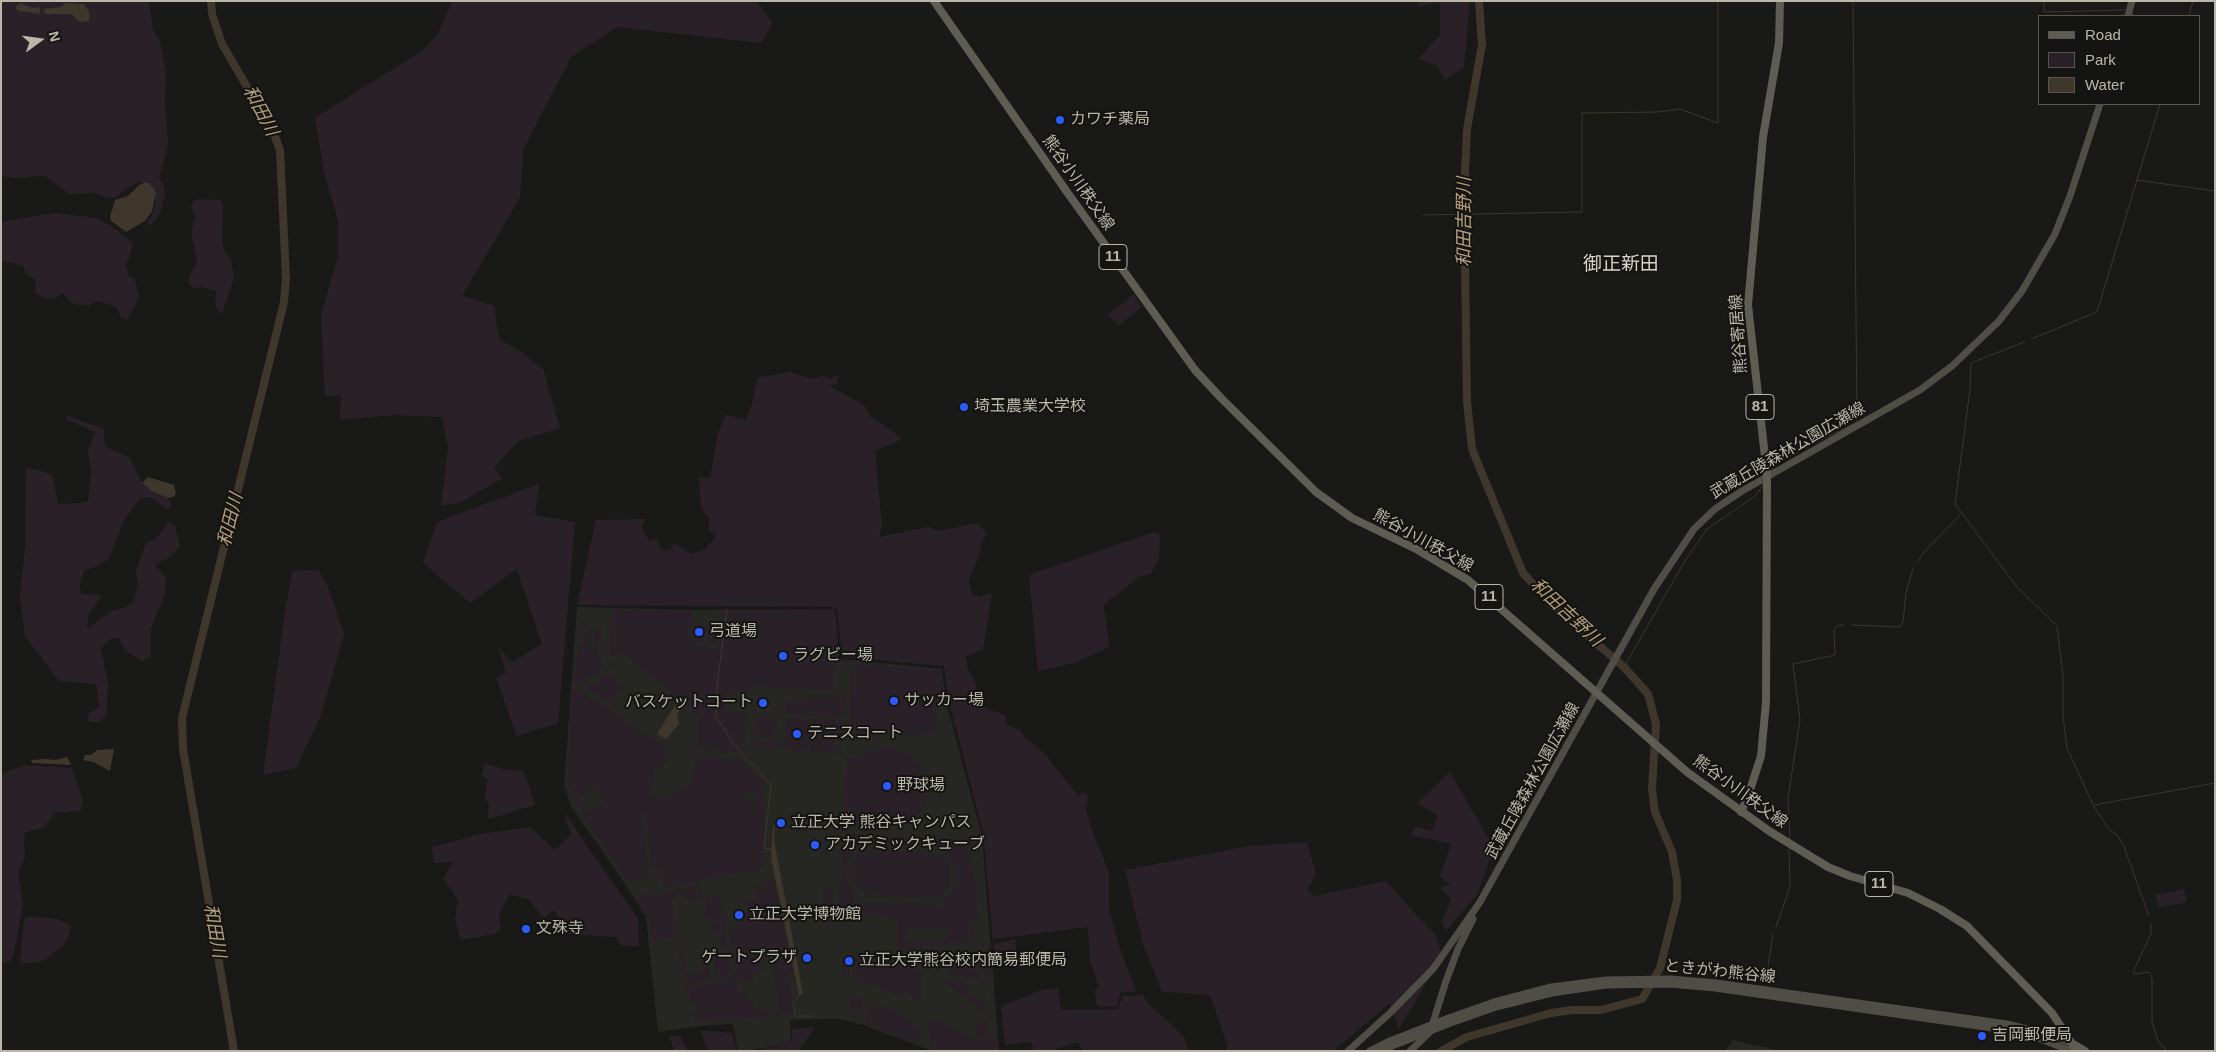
<!DOCTYPE html>
<html>
<head>
<meta charset="utf-8">
<style>
  body { margin:0 }
  #map { position:relative; width:2216px; height:1052px; overflow:hidden; background:#191a17; font-family:Helvetica,sans-serif }
  canvas { display:block }
  .frame { position:absolute; inset:0; border:2px solid #bab7a9; pointer-events:none }
  .legend { position:absolute; left:2038px; top:15px; width:162px; height:90px; box-sizing:border-box; background:#141512; border:1px solid #56564e; margin:0; padding:6px 9px; list-style:none; font-size:15px; color:#bab7a9 }
  .legend li { display:flex; align-items:center; gap:10px; height:25px }
  .legend b { width:25px; border:1px solid #56564e }
  .north { position:absolute; left:15px; top:15px; width:50px; height:50px; -webkit-text-stroke:4px #141512; paint-order:stroke; rotate:76deg; font-size:14px; font-weight:700; line-height:20px; text-align:center; color:#bab7a9 }
  .north::after { content:''; display:block; margin:auto; width:18px; height:22px; background:#bab7a9; clip-path:polygon(50% 0,100% 100%,50% 72%,0 100%) }
</style>
</head>
<body>
<div id="map">
<canvas width="2216" height="1052"></canvas>
<div class="frame"></div>
<ul class="legend">
<li><b style="height:6px;background:#5e5d54"></b>Road</li>
<li><b style="height:14px;background:#2a2128"></b>Park</li>
<li><b style="height:14px;background:#3f362c"></b>Water</li>
</ul>
<div class="north">N</div>
</div>
<script>
const g = document.querySelector('canvas').getContext('2d');
g.lineJoin = 'round';
function fill(path, color) { g.fillStyle = color; g.fill(path, 'evenodd'); }
const poly = rows => new Path2D(rows.map(r => 'M' + r).join(''));
function trace(path, color, width, dash) { g.strokeStyle = color; g.lineWidth = width; g.lineCap = dash ? 'butt' : 'round'; g.setLineDash(dash || []); g.stroke(path); }
function drawText(font, color, halo, rows, align = 'center') {
  g.font = font + ' Helvetica,"Noto Sans JP",sans-serif'; g.lineWidth = 4; g.setLineDash([]); g.textBaseline = 'middle'; g.strokeStyle = halo; g.fillStyle = color; for (const [text, x, y, turn = 0] of rows) {
    g.save(); g.translate(x, y); g.rotate((+turn || 0) * Math.PI / 180); g.textAlign = isNaN(turn) ? turn : align; if (halo) g.strokeText(text, 0, 0); g.fillText(text, 0, 0); g.restore();
  }
}
const built = poly([
  [577,607,697,610,833,609,835,611,839,659,942,669,946,702,982,836,999,1051,933,1051,866,1026,842,1019,828,1019,790,1020,791,1042,749,1051,738,1051,733,1024,701,1026,658,1032,646,917,623,881,571,806,564,786],
  [1733,1040,1781,1051,1725,1051]
]);
const green = poly([
  [1,1,149,1,153,30,160,41,166,73,165,102,168,145,159,179,164,184,165,195,160,214,153,223,149,225,147,222,151,218,156,203,154,187,140,182,125,189,115,198,102,196,96,193,69,194,45,176,16,178,1,176],
  [452,1,756,1,773,23,761,43,617,27,571,57,523,150,520,198,462,296,494,306,499,339,520,351,543,369,560,428,518,441,494,468,503,478,459,503,441,506,448,447,442,417,394,415,340,420,341,395,325,397,321,315,338,256,338,220,325,176,315,118,423,50,438,34],
  [1418,1,1470,1,1464,67,1445,80,1437,66,1418,59,1440,35,1440,2,1417,7],
  [197,199,220,200,223,205,222,240,224,251,231,259,234,277,223,312,220,313,215,306,216,291,200,287,193,288,189,283,189,276,196,266,197,261,192,236,193,223,196,219,191,207,193,202],
  [54,213,96,218,113,227,133,243,129,260,126,261,126,268,129,272,128,276,135,279,139,297,127,320,121,318,116,307,105,303,96,301,90,305,76,305,68,300,63,293,55,299,44,298,35,293,36,280,25,273,24,266,1,260,1,222],
  [1134,294,1141,307,1119,326,1108,315],
  [790,372,811,379,824,376,830,379,838,375,837,383,830,386,864,405,870,416,903,439,875,451,882,526,879,537,928,527,938,531,978,523,987,534,980,546,981,550,969,580,971,594,978,597,992,593,983,649,966,656,967,667,976,684,976,704,1006,716,1006,725,1020,730,1025,738,1042,751,1078,795,1085,793,1088,798,1086,811,1094,836,1109,872,1109,909,1119,946,1136,991,1120,993,1117,1006,1099,1007,1096,1002,1095,991,1099,987,1090,960,1088,927,993,939,983,832,949,701,944,666,842,657,837,609,835,607,577,605,596,520,646,519,642,526,643,532,650,541,657,538,662,551,670,550,674,543,691,554,706,549,716,535,709,530,709,519,701,507,699,477,710,478,718,434,726,415,745,420,752,405,757,378],
  [67,416,104,429,105,446,129,457,142,483,152,491,168,498,172,505,168,510,150,497,139,499,123,522,110,557,98,566,84,570,80,583,81,594,102,595,88,616,87,629,111,611,121,609,133,603,138,584,136,570,146,543,156,539,169,521,175,526,180,547,170,557,155,565,166,578,165,594,151,628,151,657,142,661,125,650,119,638,112,638,101,648,108,685,106,715,100,722,89,722,88,714,99,707,96,684,59,681,25,636,20,597,25,547,26,467,52,474,58,504,82,503,88,501,91,473,88,450,96,432,67,420],
  [539,484,535,515,575,522,558,723,517,736,496,678,506,672,498,647,512,662,542,644,517,569,470,603,423,563,437,522],
  [1154,532,1160,535,1159,560,1151,573,1139,577,1104,605,1109,647,1075,663,1038,671,1029,575],
  [318,570,329,589,344,634,320,718,296,768,263,775,286,604,293,571],
  [833,609,835,611,839,659,847,659,845,662,835,662,833,688,830,690,749,686,743,752,705,750,697,748,699,716,682,702,682,697,678,699,625,654,610,656,613,610,692,611,692,645,718,648,721,614,726,615,727,610],
  [727,691,747,692,745,715,725,712],
  [695,621,704,621,703,643,694,642],
  [586,622,589,622,589,628,592,628,591,643,583,642],
  [602,627,601,643,593,643,594,628],
  [707,628,717,628,717,644,706,644],
  [580,644,598,645,598,656,601,656,600,662,604,663,600,672,586,680,582,686,575,682,577,656,579,656],
  [616,662,607,672,630,691,624,687,612,703,589,690,592,685,601,679,609,664],
  [852,664,941,671,945,694,938,696,939,699,936,700,939,713,937,713,938,718,935,719,937,729,934,730,935,735,849,731],
  [572,688,605,707,648,736,666,745,668,748,667,764,656,767,650,790,652,796,671,795,693,783,695,756,742,760,764,784,763,795,743,793,745,800,764,799,763,868,664,887,658,866,652,867,646,822,647,815,641,812,649,877,627,882,587,823,566,781,568,778],
  [599,787,603,804,590,811,578,798,593,788],
  [753,694,751,741,781,743,781,749,750,746],
  [823,696,845,697,844,718,782,714,783,712,787,711,786,703],
  [758,698,769,699,769,709,757,708],
  [761,714,779,720,772,740,754,734],
  [786,718,810,719,808,751,784,749],
  [812,719,836,721,834,753,810,751],
  [838,719,843,720,841,755,836,752,837,748,839,748,840,737,837,736],
  [889,746,905,751,921,766,925,772,929,790,925,806,910,825,852,822,844,812,847,758,853,759,880,747],
  [484,763,506,770,524,771,535,805,488,819,489,802,485,801,487,778,482,777],
  [25,765,72,768,83,800,81,811,54,813,44,828,32,830,24,833,25,857,18,874,23,904,14,953,10,962,1,964,1,774],
  [1450,772,1494,848,1477,895,1446,931,1442,922,1451,899,1440,888,1451,885,1440,876,1451,844,1411,835,1416,827,1432,831,1438,816,1417,803],
  [563,811,638,919,639,946,622,946,616,937,568,934,554,910,544,918,528,899,509,895,499,914,501,929,494,934,461,940,455,919,458,899,443,879,453,862,434,863,432,847,480,834,530,827,555,850,571,835],
  [844,834,966,842,975,881,976,906,978,910,979,918,971,919,974,941,898,949,897,918,850,915,849,922,837,921],
  [874,843,939,848,949,855,955,865,957,878,954,890,944,900,943,907,853,901,854,895,857,895,848,884,845,873,847,862,859,847],
  [947,926,949,939,907,942,906,929],
  [1307,842,1316,874,1307,890,1315,896,1386,881,1436,936,1442,957,1399,1029,1390,1003,1333,1051,1225,1051,1228,1046,1210,995,1162,992,1143,944,1125,870,1249,846],
  [873,849,938,854,946,859,951,869,951,883,943,894,931,899,865,894,852,881,852,867,857,855],
  [775,880,794,972,787,974,795,1014,694,1022,692,1012,699,1007,694,1007,686,989,727,979,736,970,728,931,739,928,738,924,741,924,748,910,748,902,758,900,757,886],
  [771,959,779,999,777,999,779,1013,770,1014,769,1011,764,1011,761,1006,759,1006,759,1009,754,1010,752,1001,748,1002,746,992,739,993,738,987,735,984,739,977,748,983,754,982,752,972,765,969,760,961],
  [697,885,700,886,702,899,696,900,694,904,679,893,672,903,677,936,653,941,649,919,634,897],
  [830,889,832,889,830,926,827,925,821,890,829,891],
  [2184,889,2187,902,2159,908,2155,895],
  [719,895,726,923,724,929,729,953,722,948,719,935,711,929,716,921,715,919,713,917,709,919,703,915,707,908,706,897],
  [28,916,56,919,71,925,68,938,63,946,46,959,35,963,22,963,20,960,24,919],
  [1015,939,1017,963,996,965,994,944],
  [941,948,942,957,936,956,933,951,919,952,919,956,915,958,916,972,921,973,922,1004,904,990,898,997,877,986,856,979,855,975,853,975,851,964,848,965,849,976,844,977,841,960,843,957,875,957],
  [678,951,681,951,686,971,695,978,707,960,712,979,685,986],
  [719,952,729,959,731,969,728,974,716,978,713,960,716,953],
  [969,953,971,971,978,971,979,979,985,979,983,962,991,962,992,980,975,981,972,975,968,978,949,974,949,968,952,967,951,955],
  [948,978,966,981,969,988,967,993,980,1001,986,992,984,1011,946,984],
  [1058,988,1061,1010,1118,1009,1123,996,1143,995,1149,1005,1184,1036,1189,1051,1083,1051,1077,1042,1058,1048,1055,1051,1033,1051,1032,1042,1005,1045,1001,1006,1042,990],
  [848,994,864,1000,857,1020,853,1019],
  [875,1004,908,1016,917,1027,924,1046,866,1024,871,1006],
  [936,1018,977,1042,980,1037,971,1030,974,1023,986,1021,988,1039,998,1039,999,1051,932,1050,927,1025],
  [815,1027,800,1049,810,1051,756,1051,792,1042,792,1029],
  [700,1030,732,1033,737,1051,708,1051],
  [680,1035,688,1051,667,1051,674,1049,669,1037]
]);
const water = poly([
  [21,3,32,8,40,7,40,14,18,11,15,7],
  [66,3,84,4,89,11,89,21,80,22,71,14,46,14,43,9,61,7],
  [147,182,153,187,156,193,152,211,145,221,126,232,111,221,110,217,114,203,115,200,128,196,139,185],
  [148,477,174,485,176,494,173,497,168,498,152,491,142,483],
  [681,696,682,706,677,715,679,724,666,739,657,734],
  [114,749,110,771,93,762,83,760,85,755,91,755,97,750],
  [67,757,71,765,32,763,31,760,44,759,56,760],
  [773,827,775,827,774,840,803,994,799,995,771,858]
]);
const stream = poly([
  [2044,1,2044,12,2125,10],
  [2131,14,2136,16],
  [2189,16,2193,1],
  [2136,180,2215,191],
  [1423,215,1582,212,1582,113,1657,112,1680,109,1718,123,1718,1],
  [2031,339,2097,312,2160,104],
  [2024,342,1971,363,1970,389,1955,504,2016,586,2057,626,2063,675,2063,716,2067,748,2093,805,2108,828,2118,836,2124,847,2149,916],
  [1772,470,1777,462,1857,422,1853,1],
  [1917,562,1925,551,1961,514],
  [727,609,717,686,716,716,733,743,771,785,764,848,772,849],
  [1851,625,1900,627,1903,622,1906,593,1913,568],
  [1624,667,1685,561,1707,529,1755,496,1764,484],
  [2094,805,2215,783],
  [1790,839,1788,798,1800,720,1793,664,1835,655,1834,630,1837,626,1844,625],
  [2151,923,2151,934,2133,972,2136,974,2149,972,2152,978,2152,1022,2158,1041,2167,1051],
  [1776,927,1790,887,1789,849],
  [1766,979,1773,934],
  [800,995,793,1003,795,1016,812,1016]
]);
const river = poly([
  [211,1,212,14,222,44,273,131,280,150,286,278,284,302,182,718,183,749,234,1051],
  [1441,1051,1467,1037,1551,1013,1573,1010,1601,1010,1642,999,1660,968,1677,900,1677,880,1672,852,1655,812,1652,789,1656,724,1648,694,1624,667,1553,606,1523,573,1472,449,1467,401,1464,194,1467,129,1482,45,1479,1]
]);
const secondary = poly([
  [2128,16,2132,1],
  [1446,1019,1494,1002,1551,987,1606,980,1670,979,1716,983,2007,1024,2051,1035,2073,1044],
  [1448,1024,1496,1007,1552,993,1606,985,1670,984,1715,988,2006,1030,2031,1035,2071,1051],
  [1348,1051,1390,1013,1433,969,1480,902,1654,589,1694,529,1715,509,1742,491,1920,390,1952,366,1999,321,2022,291,2055,234,2070,196,2100,104],
  [1370,1051,1390,1041],
  [1382,1051,1392,1046],
  [1410,1051,1430,1032,1446,981,1458,949,1473,919]
]);
const primary = poly([
  [934,1,1067,192,1195,370,1221,398,1316,492,1352,518,1418,550,1468,580,1687,772,1769,831,1828,867,1850,876,1908,893,1940,909,1967,926,2052,1013,2077,1051],
  [1741,812,1748,796,1761,756,1766,702,1767,475,1748,305,1763,137,1779,43,1780,1],
  [2073,1044,2085,1051]
]);
const secondaryBridge = poly([
  [1390,1041,1446,1019],
  [1392,1046,1448,1024]
]);
const markers = [
  [1060,120,5,"#2c5cfd"],
  [964,407,5,"#2c5cfd"],
  [699,632,5,"#2c5cfd"],
  [783,656,5,"#2c5cfd"],
  [894,701,5,"#2c5cfd"],
  [763,703,5,"#2c5cfd"],
  [797,734,5,"#2c5cfd"],
  [887,786,5,"#2c5cfd"],
  [781,823,5,"#2c5cfd"],
  [815,845,5,"#2c5cfd"],
  [739,915,5,"#2c5cfd"],
  [526,929,5,"#2c5cfd"],
  [807,958,5,"#2c5cfd"],
  [849,961,5,"#2c5cfd"],
  [1982,1036,5,"#2c5cfd"]
];
const shields = [
  [1113,257,28],
  [1760,407,28],
  [1489,597,28],
  [1879,884,28]
];
const shieldNames = [
  ["11",1113,257],
  ["81",1760,407],
  ["11",1489,597],
  ["11",1879,884]
];
const poiNames = [
  ["カワチ薬局",1070,120],
  ["埼玉農業大学校",974,407],
  ["弓道場",709,632],
  ["ラグビー場",793,656],
  ["サッカー場",904,701],
  ["バスケットコート",753,703,"right"],
  ["テニスコート",807,734],
  ["野球場",897,786],
  ["立正大学 熊谷キャンパス",791,823],
  ["アカデミックキューブ",825,845],
  ["立正大学博物館",749,915],
  ["文殊寺",536,929],
  ["ゲートプラザ",797,958,"right"],
  ["立正大学熊谷校内簡易郵便局",859,961],
  ["吉岡郵便局",1992,1036]
];
const streetNames = [
  ["熊谷小川秩父線",1078,183,55],
  ["熊谷寄居線",1739,334,-94],
  ["武蔵丘陵森林公園広瀬線",1788,451,-30],
  ["熊谷小川秩父線",1423,541,29],
  ["武蔵丘陵森林公園広瀬線",1533,781,-61],
  ["熊谷小川秩父線",1740,792,36],
  ["ときがわ熊谷線",1720,972,6]
];
const waterNames = [
  ["和田川",260,111,62],
  ["和田吉野川",1465,222,-90],
  ["和田川",231,520,-76],
  ["和田吉野川",1566,613,43],
  ["和田川",214,931,80]
];
const quarterNames = [
  ["御正新田",1621,265]
];
fill(built, '#262723');
fill(green, '#2a2128');
fill(water, '#3f362c');
trace(stream, '#3f362c', 1);
trace(river, '#3f362c', 8);
trace(secondary, '#4f4e46', 7);
trace(primary, '#5e5d54', 8);
trace(secondaryBridge, '#4f4e46', 7);
for (const [x, y, r, color] of markers) { const dot = new Path2D(); dot.arc(x, y, r, 0, 2 * Math.PI); g.fillStyle = color; g.fill(dot); trace(dot, '#141512', 2); }
for (const [x, y, w] of shields) { const box = new Path2D(); box.roundRect(x - w / 2, y - 12.5, w, 25, 4); g.fillStyle = '#141512'; g.fill(box); trace(box, '#bab7a9', 1); }
drawText('bold 15px', '#bab7a9', null, shieldNames);
drawText('16px', '#bab7a9', '#141512', poiNames, 'left');
drawText('16px', '#bab7a9', '#141512', streetNames);
drawText('italic 18px', '#b79f7e', '#141512', waterNames);
drawText('19px', '#d6d4ca', '#141512', quarterNames);
</script>
</body>
</html>
